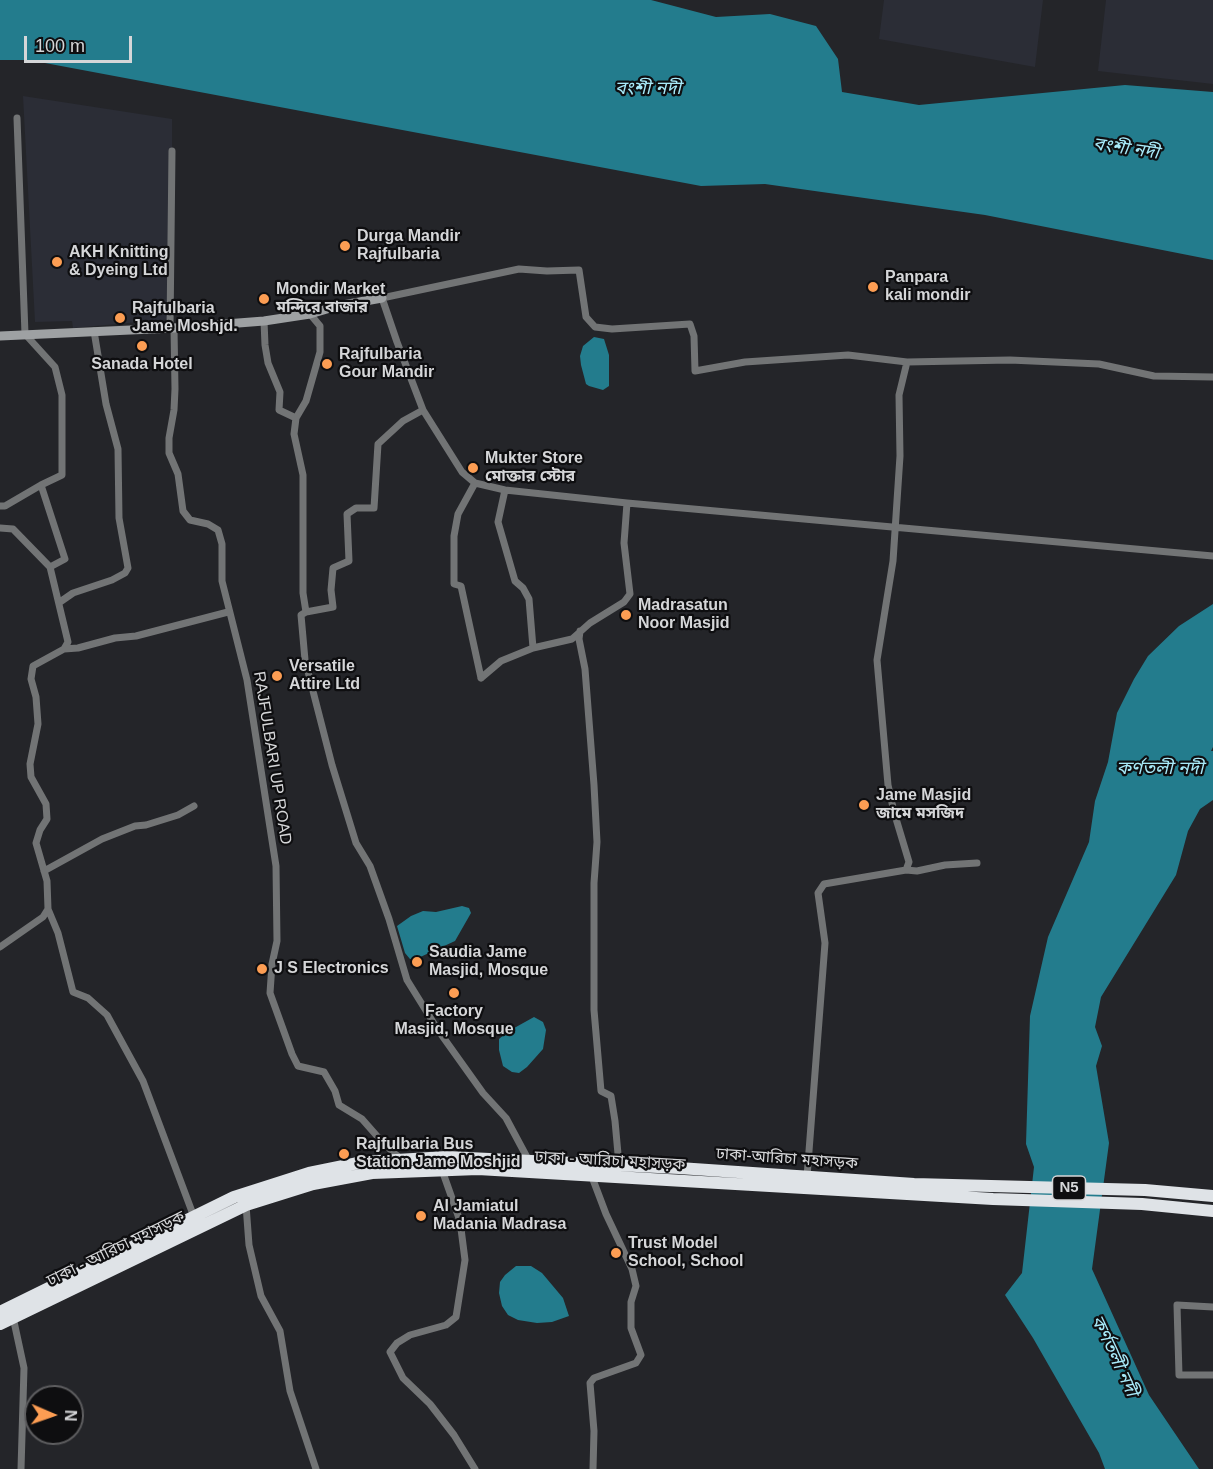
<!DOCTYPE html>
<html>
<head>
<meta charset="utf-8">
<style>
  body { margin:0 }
  #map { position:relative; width:1213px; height:1469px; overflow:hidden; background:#242529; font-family:Arial,sans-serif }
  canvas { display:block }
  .north { position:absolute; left:24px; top:1385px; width:60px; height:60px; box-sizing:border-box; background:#0e0e10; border:2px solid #5e5e60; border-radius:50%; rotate:92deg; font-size:16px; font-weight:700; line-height:24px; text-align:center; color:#d5d6d8 }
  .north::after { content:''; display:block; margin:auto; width:21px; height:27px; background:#fc9d53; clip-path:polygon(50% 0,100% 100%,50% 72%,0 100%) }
  .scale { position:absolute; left:24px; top:36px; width:108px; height:27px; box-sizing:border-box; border:3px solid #d5d6d8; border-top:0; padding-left:8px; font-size:18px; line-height:21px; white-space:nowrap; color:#d5d6d8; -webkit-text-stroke:4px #0e0e10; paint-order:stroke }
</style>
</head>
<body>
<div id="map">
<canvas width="1213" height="1469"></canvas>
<div class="north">N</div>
<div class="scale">100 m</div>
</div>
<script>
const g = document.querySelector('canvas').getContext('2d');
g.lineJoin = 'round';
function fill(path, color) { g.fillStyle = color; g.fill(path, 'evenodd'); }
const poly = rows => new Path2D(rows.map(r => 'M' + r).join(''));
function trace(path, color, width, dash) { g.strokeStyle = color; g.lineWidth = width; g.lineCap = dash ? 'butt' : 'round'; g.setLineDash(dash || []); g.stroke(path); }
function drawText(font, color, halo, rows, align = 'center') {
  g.font = font + ' Arial,"Noto Sans Bengali",sans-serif'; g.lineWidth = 4.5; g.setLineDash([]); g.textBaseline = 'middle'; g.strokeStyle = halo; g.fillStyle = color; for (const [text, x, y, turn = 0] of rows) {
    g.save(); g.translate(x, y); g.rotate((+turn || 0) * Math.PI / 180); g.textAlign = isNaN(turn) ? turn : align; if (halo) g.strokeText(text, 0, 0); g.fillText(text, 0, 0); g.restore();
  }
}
const built = poly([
  [884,0,1043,0,1035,67,879,39],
  [1106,0,1213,0,1213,84,1098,71],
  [23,96,172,119,172,319,73,328,72,321,35,322]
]);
const water = poly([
  [0,0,651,0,716,17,770,14,816,26,838,59,842,92,919,105,1125,85,1213,92,1213,260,985,215,765,184,701,186,29,60,0,60],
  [594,337,604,339,609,355,609,386,603,390,589,386,586,384,581,365,580,356,583,346],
  [1213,604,1213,747,1211,751,1213,751,1213,800,1200,809,1188,831,1176,875,1101,997,1095,1027,1102,1046,1096,1066,1109,1143,1092,1269,1149,1395,1199,1469,1105,1469,1099,1453,1033,1338,1005,1295,1022,1273,1034,1167,1026,1144,1030,1016,1048,937,1089,842,1095,801,1108,762,1117,713,1134,679,1148,656,1179,626],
  [462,906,469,908,471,913,455,941,416,959,410,959,405,953,397,926,411,916,423,911,436,912],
  [534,1017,543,1022,546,1030,543,1049,527,1067,519,1073,512,1072,503,1066,499,1050,499,1039,507,1032],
  [516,1266,531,1266,542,1273,563,1298,569,1316,552,1322,537,1323,518,1320,508,1315,502,1306,499,1293,500,1282,505,1275]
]);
const street = poly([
  [17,118,25,334,55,367,62,395,62,475,41,485],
  [264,321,265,345,268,363,280,392,279,410,296,418],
  [170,328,172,151],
  [174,328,175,389,174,410,169,438,169,453,178,474,183,511,190,520,208,524,218,530,222,544,222,581,247,680,276,866,277,941,272,964,270,993,292,1054,298,1066,324,1072,335,1091,339,1105,362,1119,384,1144,401,1159],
  [1213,377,1154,376,1099,364,1010,360,907,362,848,355,745,362,695,371,694,336,690,324,612,329,595,327,586,317,579,270,547,271,519,269,382,298,397,342,423,410,462,472,475,483,505,490,627,503,1213,556],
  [423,410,403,421,378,444,374,508,356,508,347,514,349,561,333,568,331,590,333,607,306,612,301,615,305,660,332,765,356,843,370,866,389,919,407,980,438,1030,483,1093,506,1118,529,1161],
  [475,483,458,514,454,536,454,584,461,586,481,678],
  [505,490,498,522,515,581,523,588,529,599,533,648],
  [0,506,5,506,41,485,65,559,50,567],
  [0,528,13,529,50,567,68,642,64,649,33,666,31,679,36,697,38,724,30,764,31,777,46,804,47,819,40,830,36,843,47,881,48,909,43,917,0,947],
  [60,602,73,593,112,580,125,573,128,568,119,518,118,449,106,404,94,331],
  [306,612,303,593,303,475,294,434,296,418,306,401,320,352,320,326,310,314],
  [580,631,579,639,585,669,594,785,597,842,594,883,594,1010,601,1091,611,1096,615,1121,619,1165],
  [64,649,78,648,115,638,136,636,228,612],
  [481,678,501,661,533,648,572,639,590,623,624,602,630,594,624,543,627,503],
  [906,870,917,871,945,865,977,863],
  [44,871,102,839,135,826,146,825,178,815,194,806],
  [48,909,58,933,73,992,88,998,107,1015,143,1081,194,1217],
  [442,1170,460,1221,465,1260,456,1317,446,1325,410,1335,397,1343,390,1352,403,1378,430,1404,454,1435,475,1469],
  [592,1177,606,1214,632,1269,636,1286,631,1302,631,1328,641,1355,636,1363,594,1378,590,1383,594,1431,593,1469],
  [807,1177,825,943,818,893,824,884,906,870,909,862,894,812,888,785,877,660,893,561,900,456,899,395,907,362],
  [246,1205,249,1245,261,1296,280,1331,290,1391,316,1469],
  [1213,1307,1177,1305,1179,1375,1213,1375],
  [13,1317,24,1368,21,1469]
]);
const secondary = poly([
  [0,336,174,328,264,321,310,314,337,306,382,298]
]);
const highway = poly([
  [0,1312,234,1197,309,1173,363,1162,447,1157,679,1168,914,1184,1145,1190,1213,1196],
  [0,1324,246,1205,313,1184,372,1173,478,1169,993,1199,1142,1204,1213,1211]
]);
const markers = [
  [345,246,6,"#fc9d53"],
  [57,262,6,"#fc9d53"],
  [873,287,6,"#fc9d53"],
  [264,299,6,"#fc9d53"],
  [120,318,6,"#fc9d53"],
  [142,346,6,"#fc9d53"],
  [327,364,6,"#fc9d53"],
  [473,468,6,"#fc9d53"],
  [626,615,6,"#fc9d53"],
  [277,676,6,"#fc9d53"],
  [864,805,6,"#fc9d53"],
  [417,962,6,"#fc9d53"],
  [262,969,6,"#fc9d53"],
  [454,993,6,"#fc9d53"],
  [344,1154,6,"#fc9d53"],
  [421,1216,6,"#fc9d53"],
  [616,1253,6,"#fc9d53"]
];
const shields = [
  [1069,1188,33]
];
const shieldNames = [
  ["N5",1069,1188]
];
const poiNames = [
  ["Durga Mandir",357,237],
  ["Rajfulbaria",357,255],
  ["AKH Knitting",69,253],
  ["& Dyeing Ltd",69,271],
  ["Panpara",885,278],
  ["kali mondir",885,296],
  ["Mondir Market",276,290],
  ["মন্দিরে বাজার",276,308],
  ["Rajfulbaria",132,309],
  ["Jame Moshjd.",132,327],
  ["Rajfulbaria",339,355],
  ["Gour Mandir",339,373],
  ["Sanada Hotel",142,365,"center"],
  ["Mukter Store",485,459],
  ["মোক্তার স্টোর",485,477],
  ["Madrasatun",638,606],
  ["Noor Masjid",638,624],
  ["Versatile",289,667],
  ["Attire Ltd",289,685],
  ["Jame Masjid",876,796],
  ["জামে মসজিদ",876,814],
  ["Saudia Jame",429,953],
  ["Masjid, Mosque",429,971],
  ["J S Electronics",274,969],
  ["Factory",454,1012,"center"],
  ["Masjid, Mosque",454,1030,"center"],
  ["Rajfulbaria Bus",356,1145],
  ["Station Jame Moshjid",356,1163],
  ["Al Jamiatul",433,1207],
  ["Madania Madrasa",433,1225],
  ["Trust Model",628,1244],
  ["School, School",628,1262]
];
const streetNames = [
  ["RAJFULBARI UP ROAD",272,758,81],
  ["ঢাকা-আরিচা মহাসড়ক",787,1159,4],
  ["ঢাকা - আরিচা মহাসড়ক",610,1161,3],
  ["ঢাকা - আরিচা মহাসড়ক",116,1249,-26]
];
const waterNames = [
  ["বংশী নদী",648,89],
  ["বংশী নদী",1126,149,8],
  ["কর্ণতলী নদী",1160,769],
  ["কর্ণতলী নদী",1114,1356,65]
];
fill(built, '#2b2d36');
fill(water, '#237c8d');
trace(street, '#727475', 7);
trace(secondary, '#9ea1a3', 9);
trace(highway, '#dfe3e7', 12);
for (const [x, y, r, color] of markers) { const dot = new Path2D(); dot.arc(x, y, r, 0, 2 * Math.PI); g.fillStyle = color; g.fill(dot); trace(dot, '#0e0e10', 2); }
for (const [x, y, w] of shields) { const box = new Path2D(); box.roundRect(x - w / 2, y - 12, w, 24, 4.5); g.fillStyle = '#0e0e10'; g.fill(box); trace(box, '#d5d6d8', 1.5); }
drawText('bold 15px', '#d5d6d8', null, shieldNames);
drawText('bold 16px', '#d5d6d8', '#0e0e10', poiNames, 'left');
drawText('16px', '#d5d6d8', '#0e0e10', streetNames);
drawText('italic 18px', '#a8eaf9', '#0e0e10', waterNames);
</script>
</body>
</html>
